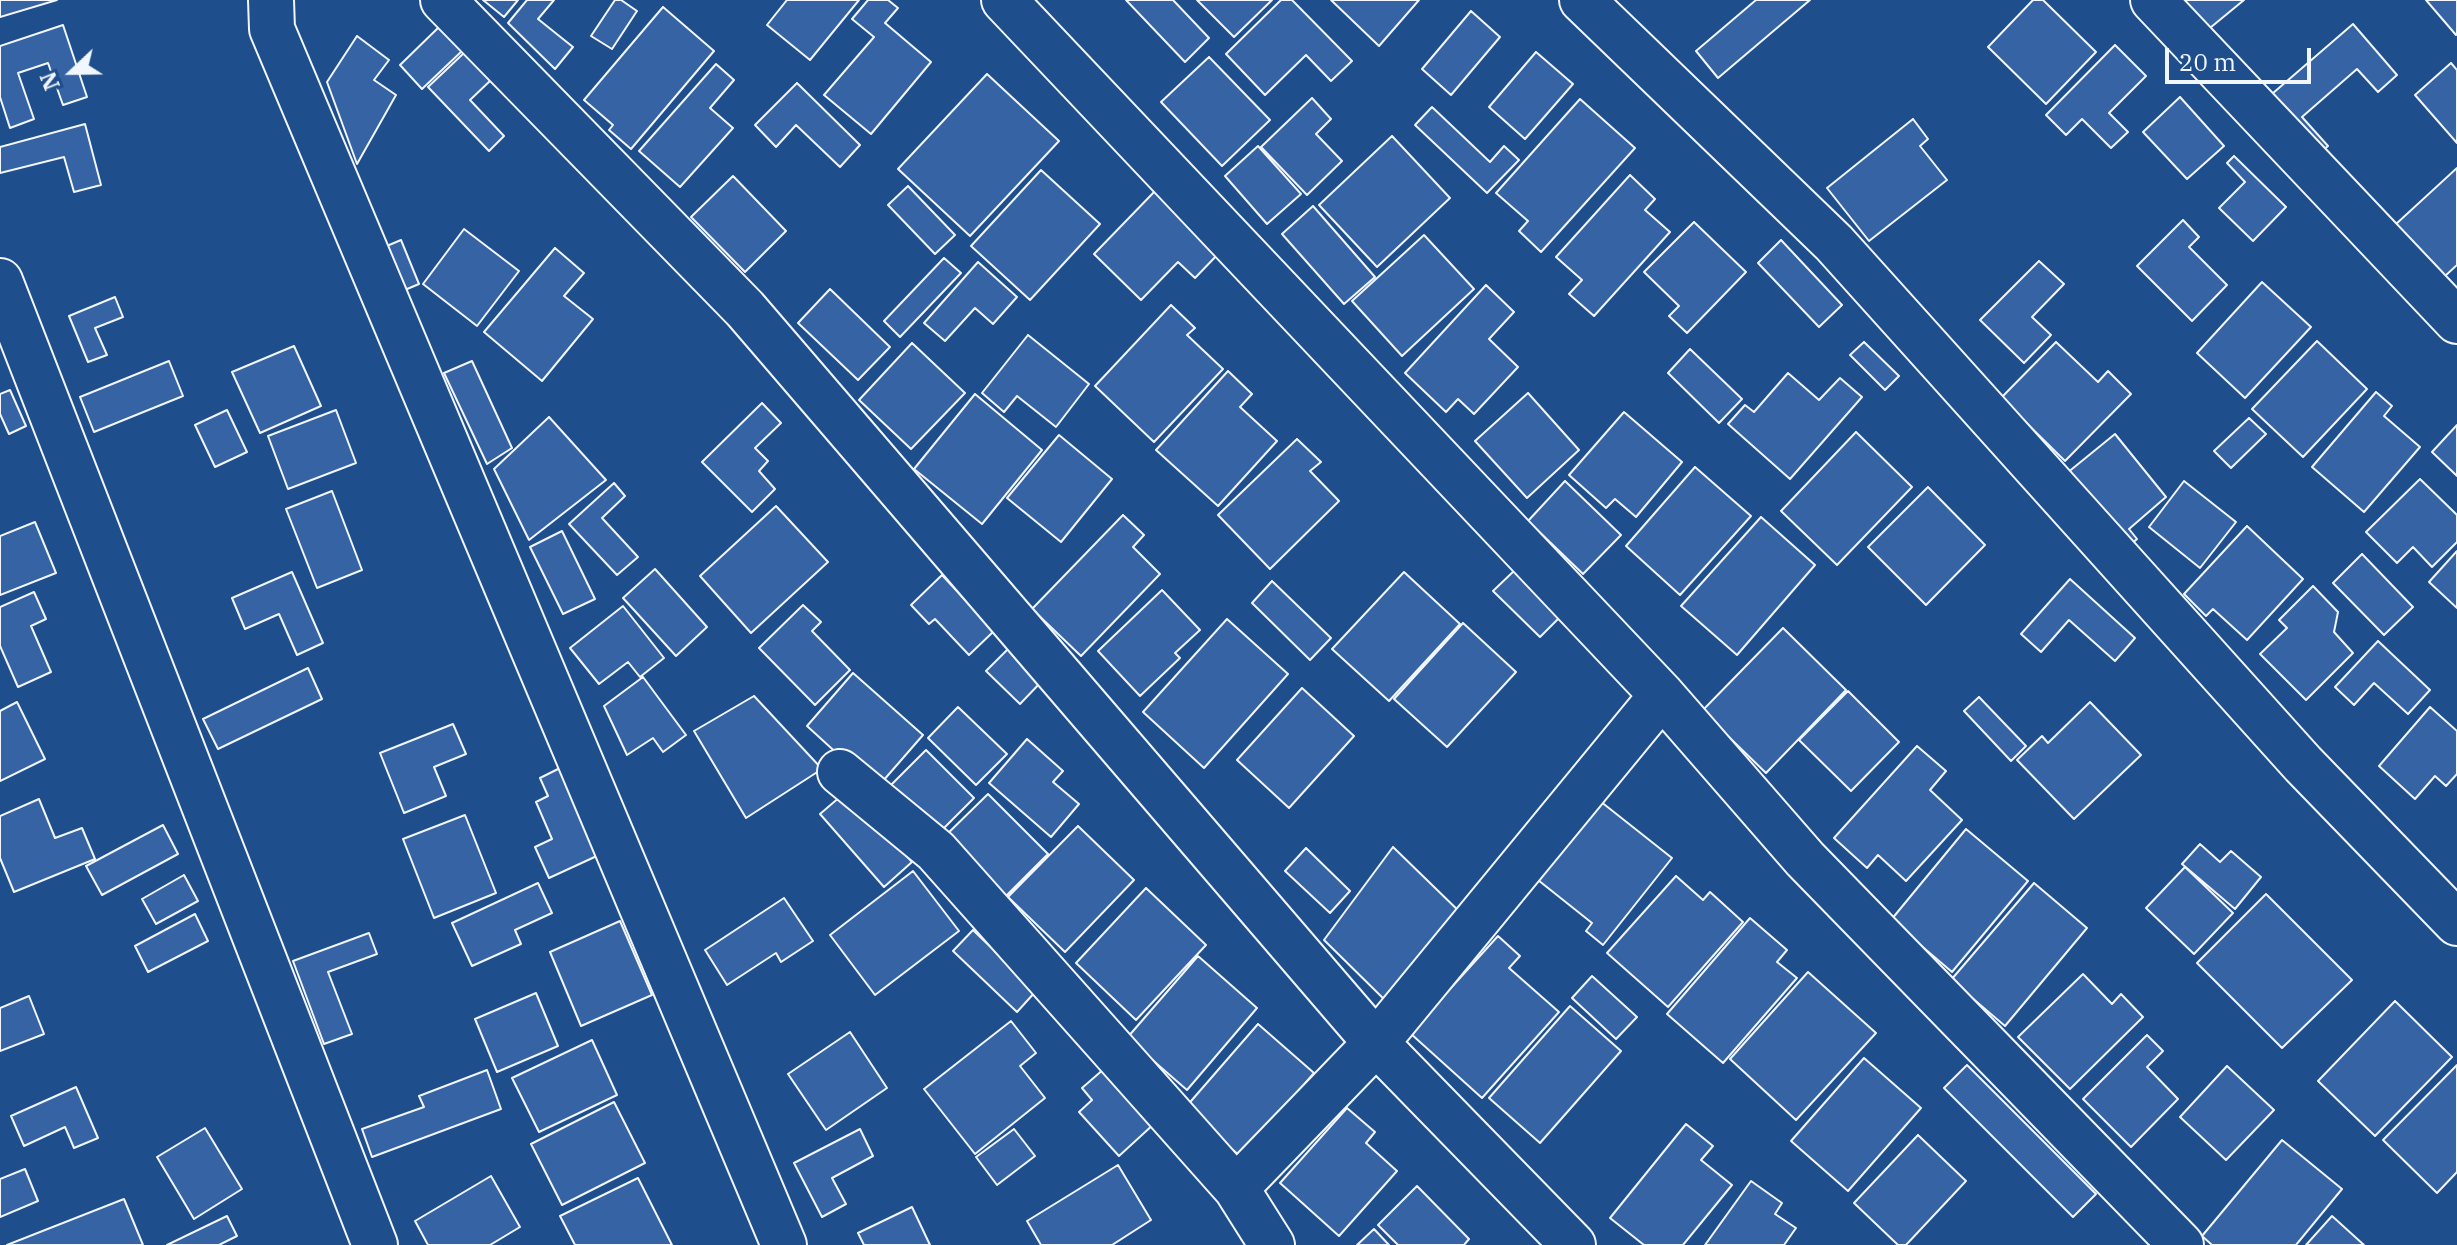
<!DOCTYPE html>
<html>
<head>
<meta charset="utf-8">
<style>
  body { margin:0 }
  #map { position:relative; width:2457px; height:1245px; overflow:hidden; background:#1f4e8c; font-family:"IBM Plex Serif",serif }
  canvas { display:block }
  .north { position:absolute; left:32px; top:32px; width:80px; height:80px; -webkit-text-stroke:6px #1f4e8c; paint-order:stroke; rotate:248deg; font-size:22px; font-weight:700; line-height:32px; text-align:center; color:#f2f6ff }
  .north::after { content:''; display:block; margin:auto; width:28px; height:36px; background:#f2f6ff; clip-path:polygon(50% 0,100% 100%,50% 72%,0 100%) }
  .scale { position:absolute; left:2165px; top:48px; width:146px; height:36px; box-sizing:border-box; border:4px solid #f2f6ff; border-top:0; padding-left:10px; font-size:24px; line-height:28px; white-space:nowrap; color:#f2f6ff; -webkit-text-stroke:6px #1f4e8c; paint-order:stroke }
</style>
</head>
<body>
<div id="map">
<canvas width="2457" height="1245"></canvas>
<div class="north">N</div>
<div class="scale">20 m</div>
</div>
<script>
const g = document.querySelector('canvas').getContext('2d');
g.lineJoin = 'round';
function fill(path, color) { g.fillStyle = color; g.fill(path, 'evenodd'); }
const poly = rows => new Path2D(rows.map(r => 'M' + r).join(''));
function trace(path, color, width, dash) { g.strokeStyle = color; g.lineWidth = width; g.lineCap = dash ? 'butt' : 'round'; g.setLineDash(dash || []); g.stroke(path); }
const building = poly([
  [0,0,57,0,0,17,0,0],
  [483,0,518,0,504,17,483,0],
  [527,0,554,0,538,19,573,47,555,69,508,23,527,0],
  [615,0,621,0,637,11,612,49,591,36,615,0],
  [787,0,859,0,810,60,767,25,787,0],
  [868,0,888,0,898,8,885,23,931,62,871,134,824,95,874,37,852,19,868,0],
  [1126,0,1173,0,1209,38,1185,62,1126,0],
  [1197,0,1272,0,1234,37,1197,0],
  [1281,0,1292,0,1352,61,1331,81,1306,55,1265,95,1226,54,1281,0],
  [1331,0,1419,0,1379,46,1331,0],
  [1756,0,1810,0,1718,78,1696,51,1756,0],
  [2033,0,2043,0,2096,52,2046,104,1988,47,2033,0],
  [2179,0,2244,0,2199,37,2179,0],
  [2426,0,2457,0,2457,34,2456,35,2426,0],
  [663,7,714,51,631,149,609,130,613,125,584,100,663,7],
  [1471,11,1500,37,1451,95,1422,69,1471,11],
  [2353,24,2397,75,2378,92,2357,69,2302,117,2328,146,2314,158,2265,100,2353,24],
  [63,25,87,97,63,105,48,63,18,73,34,119,10,128,0,97,0,46,63,25],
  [439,27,462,51,422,89,400,65,439,27],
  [357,36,389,60,374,80,396,95,357,164,327,82,357,36],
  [2115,45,2146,76,2109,113,2128,132,2111,148,2082,119,2066,135,2046,115,2115,45],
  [465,52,491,80,470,100,504,136,489,151,428,87,465,52],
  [1536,52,1573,84,1525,139,1489,107,1536,52],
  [1209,57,1270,120,1222,166,1161,102,1209,57],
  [2451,63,2457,70,2457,143,2415,95,2451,63],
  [716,64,734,80,710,108,733,128,680,187,639,151,716,64],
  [987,74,1059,141,970,236,898,169,987,74],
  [797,83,860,145,840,167,796,125,776,147,755,125,797,83],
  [2180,97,2224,146,2187,179,2143,132,2180,97],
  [1312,98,1331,119,1316,134,1342,161,1307,195,1261,147,1312,98],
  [1580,99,1635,148,1541,252,1519,231,1528,221,1496,193,1580,99],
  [1432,107,1490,162,1504,146,1519,160,1487,193,1415,125,1432,107],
  [1913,119,1928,139,1920,146,1947,180,1869,241,1827,188,1913,119],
  [85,124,101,185,74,192,64,157,0,173,0,147,85,124],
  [1392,136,1450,198,1377,267,1319,205,1392,136],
  [1258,146,1301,194,1267,224,1225,176,1258,146],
  [2234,156,2286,207,2253,241,2219,208,2245,182,2227,163,2234,156],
  [2457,168,2457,265,2431,289,2383,236,2457,168],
  [1041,170,1100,224,1030,300,971,246,1041,170],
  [1630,175,1655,199,1645,210,1670,232,1594,316,1569,294,1582,280,1556,257,1630,175],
  [733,176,786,231,745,272,691,217,733,176],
  [908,186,955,235,935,254,888,205,908,186],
  [1156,190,1220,252,1195,278,1178,262,1141,300,1094,254,1156,190],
  [1313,206,1375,277,1344,304,1282,234,1313,206],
  [2183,220,2199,237,2189,247,2227,285,2192,321,2137,266,2183,220],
  [1694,222,1746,272,1687,333,1669,316,1679,306,1644,272,1694,222],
  [464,229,519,271,477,326,423,284,464,229],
  [1424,235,1474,289,1402,356,1352,301,1424,235],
  [401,240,419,284,400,292,382,248,401,240],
  [1781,240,1842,305,1819,327,1758,263,1781,240],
  [555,248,584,273,564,296,593,319,542,381,484,332,555,248],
  [944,258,961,273,900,337,884,321,944,258],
  [2039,261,2064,284,2032,317,2051,335,2024,363,1980,320,2039,261],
  [978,262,1017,297,993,324,975,308,945,341,924,323,978,262],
  [2262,282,2311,327,2245,398,2197,353,2262,282],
  [1486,285,1514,312,1489,339,1518,367,1474,414,1458,399,1446,412,1405,373,1486,285],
  [830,289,890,347,858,380,798,323,830,289],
  [115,297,123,317,95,328,107,355,88,362,69,316,115,297],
  [1171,305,1195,328,1187,335,1223,369,1154,442,1095,386,1171,305],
  [1028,335,1089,384,1056,427,1017,396,1004,412,982,393,1028,335],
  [2317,341,2367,389,2303,457,2252,409,2317,341],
  [1864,342,1899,376,1885,390,1850,355,1864,342],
  [2056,342,2098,382,2108,371,2131,394,2065,461,2001,398,2056,342],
  [912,343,965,393,911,449,859,400,912,343],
  [294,346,321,406,260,433,232,372,294,346],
  [1690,349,1742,399,1719,423,1668,373,1690,349],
  [169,361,183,396,94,432,80,397,169,361],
  [472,361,512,448,487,464,444,373,472,361],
  [1228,371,1252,394,1240,407,1277,441,1218,506,1156,450,1228,371],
  [1788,373,1819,400,1840,378,1862,397,1790,479,1728,424,1745,405,1754,412,1788,373],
  [10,390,26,426,9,434,0,414,0,394,10,390],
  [2376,392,2392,406,2384,416,2420,447,2364,512,2312,467,2376,392],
  [1528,393,1579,450,1527,498,1475,441,1528,393],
  [975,394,1042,450,982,524,914,469,975,394],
  [762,403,781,423,755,448,768,461,759,471,775,489,752,512,702,462,762,403],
  [227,410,247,452,215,467,195,425,227,410],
  [336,410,356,463,288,489,268,436,336,410],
  [1624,412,1682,462,1636,517,1615,499,1606,508,1569,475,1624,412],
  [549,417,606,480,529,540,494,469,549,417],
  [2249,418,2266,434,2231,468,2214,451,2249,418],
  [2457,425,2457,476,2432,452,2457,425],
  [1856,432,1912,487,1837,565,1781,511,1856,432],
  [2115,434,2166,497,2129,529,2137,539,2118,556,2056,482,2115,434],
  [1059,435,1112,479,1061,542,1007,498,1059,435],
  [1297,439,1321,462,1310,471,1339,501,1270,569,1218,515,1297,439],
  [1695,467,1751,516,1680,595,1626,546,1695,467],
  [2420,479,2457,515,2457,542,2432,567,2413,547,2397,563,2366,532,2420,479],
  [1565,481,1621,535,1583,574,1528,521,1565,481],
  [2184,481,2236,522,2200,568,2149,527,2184,481],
  [614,483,625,496,602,518,638,557,617,575,569,524,614,483],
  [1928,487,1985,545,1926,605,1868,547,1928,487],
  [332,491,362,570,317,588,286,509,332,491],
  [776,506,828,562,751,633,700,576,776,506],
  [1123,515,1144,535,1133,547,1160,574,1081,656,1032,609,1123,515],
  [1761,517,1815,565,1737,655,1681,606,1761,517],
  [35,522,56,573,0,595,0,536,35,522],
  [2247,526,2303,579,2247,640,2213,609,2206,616,2184,594,2247,526],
  [562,531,595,599,563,614,530,547,562,531],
  [2457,551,2457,608,2429,582,2457,551],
  [2362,554,2413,607,2384,635,2333,583,2362,554],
  [655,569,707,627,676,656,623,598,655,569],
  [1516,569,1562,615,1540,637,1493,591,1516,569],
  [292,572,323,643,297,655,279,614,245,629,232,598,292,572],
  [1404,572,1460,624,1389,701,1332,649,1404,572],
  [942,575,994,631,969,655,935,619,929,624,911,605,942,575],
  [2070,579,2135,638,2115,661,2069,620,2041,652,2021,634,2070,579],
  [1272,581,1331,638,1310,660,1252,603,1272,581],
  [2313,586,2338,612,2334,632,2353,653,2306,700,2260,654,2287,628,2279,620,2313,586],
  [1162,590,1200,630,1175,653,1180,658,1140,696,1098,651,1162,590],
  [34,592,46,619,31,626,51,672,18,687,0,646,0,607,34,592],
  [803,605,821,622,812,631,850,670,815,705,759,648,803,605],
  [623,606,664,658,640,677,628,662,599,684,570,648,623,606],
  [1227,619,1288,674,1204,768,1143,712,1227,619],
  [1463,623,1516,672,1447,747,1394,699,1463,623],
  [1783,628,1846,690,1766,773,1702,711,1783,628],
  [2378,641,2430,690,2408,714,2374,683,2354,705,2335,687,2378,641],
  [1008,649,1042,681,1020,704,986,671,1008,649],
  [308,668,322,699,218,749,203,719,308,668],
  [853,673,923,735,876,789,807,726,853,673],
  [643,677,686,735,663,752,653,738,627,755,604,706,643,677],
  [1302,688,1354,736,1289,808,1237,760,1302,688],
  [1848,691,1899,742,1851,791,1799,740,1848,691],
  [754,696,822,769,746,818,694,731,754,696],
  [1979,697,2026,746,2011,761,1964,711,1979,697],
  [17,702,45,759,0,781,0,711,17,702],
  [2090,702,2141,755,2074,819,2017,760,2042,736,2048,743,2090,702],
  [958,707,1007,754,976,785,928,738,958,707],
  [2430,707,2457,731,2457,774,2446,786,2435,776,2415,799,2379,766,2430,707],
  [453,724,466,754,434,767,446,796,404,813,380,753,453,724],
  [1027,739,1063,771,1053,782,1079,804,1051,837,989,783,1027,739],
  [1917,746,1946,771,1930,790,1962,820,1906,881,1878,855,1867,868,1834,838,1917,746],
  [926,750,974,798,933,839,886,790,926,750],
  [560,768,599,855,549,878,535,847,552,839,536,802,548,796,540,778,560,768],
  [848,790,912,862,884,887,820,814,848,790],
  [988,794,1048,854,997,905,937,844,988,794],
  [39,799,55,838,82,828,95,859,14,892,0,858,0,816,39,799],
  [1600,801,1672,858,1603,945,1586,931,1592,923,1538,880,1600,801],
  [465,815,496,893,434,918,403,839,465,815],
  [163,825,178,854,102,895,86,866,163,825],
  [1078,826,1134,880,1065,952,1008,897,1078,826],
  [1966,829,2028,881,1952,972,1891,920,1966,829],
  [2200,844,2220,862,2231,851,2261,877,2235,909,2182,864,2200,844],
  [1393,847,1466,918,1393,1008,1324,940,1393,847],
  [1306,848,1350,891,1330,913,1285,871,1306,848],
  [2185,867,2233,913,2194,954,2146,908,2185,867],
  [913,871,959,931,875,995,830,935,913,871],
  [184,875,198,901,156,924,142,899,184,875],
  [1676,876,1703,900,1710,892,1743,922,1668,1007,1607,953,1676,876],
  [538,883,552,913,515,930,521,944,472,966,452,923,538,883],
  [2034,883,2087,928,2005,1026,1951,980,2034,883],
  [1146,888,1206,945,1136,1020,1076,963,1146,888],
  [2266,894,2352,980,2282,1048,2197,963,2266,894],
  [784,898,813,941,781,962,776,953,727,985,705,950,784,898],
  [195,914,208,941,148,972,135,946,195,914],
  [1750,918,1787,950,1777,962,1797,978,1723,1063,1667,1014,1750,918],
  [620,921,652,995,581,1026,550,952,620,921],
  [973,930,1036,991,1017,1012,953,951,973,930],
  [369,933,377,954,328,972,352,1034,324,1044,293,961,369,933],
  [1498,936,1520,956,1509,968,1559,1012,1482,1098,1410,1033,1498,936],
  [1198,956,1257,1008,1187,1090,1127,1038,1198,956],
  [1808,972,1876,1033,1796,1120,1730,1059,1808,972],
  [2083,974,2112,1004,2121,994,2143,1017,2070,1089,2018,1037,2083,974],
  [1592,976,1637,1017,1616,1039,1572,998,1592,976],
  [536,993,558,1046,497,1072,475,1019,536,993],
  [29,996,44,1034,0,1051,0,1008,29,996],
  [2395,1001,2452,1057,2375,1136,2318,1081,2395,1001],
  [1570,1006,1621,1051,1540,1143,1489,1098,1570,1006],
  [1011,1021,1036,1053,1020,1066,1045,1098,975,1154,924,1089,1011,1021],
  [1258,1024,1314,1073,1241,1157,1185,1108,1258,1024],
  [850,1032,887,1088,826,1130,788,1074,850,1032],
  [2147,1035,2163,1051,2147,1067,2178,1099,2131,1147,2083,1099,2147,1035],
  [592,1040,617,1095,539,1132,512,1078,592,1040],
  [1864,1058,1921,1108,1848,1191,1791,1141,1864,1058],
  [1967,1065,2096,1194,2073,1217,1944,1088,1967,1065],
  [2457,1065,2457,1172,2437,1193,2383,1140,2457,1065],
  [2227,1066,2274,1110,2226,1160,2180,1117,2227,1066],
  [1105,1068,1155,1123,1119,1156,1079,1112,1092,1100,1082,1088,1105,1068],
  [487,1070,501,1109,372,1157,362,1129,424,1107,419,1096,487,1070],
  [76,1087,98,1138,74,1148,65,1127,24,1146,11,1116,76,1087],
  [614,1102,645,1163,562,1205,531,1144,614,1102],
  [1347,1108,1375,1132,1366,1143,1397,1171,1339,1236,1280,1183,1347,1108],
  [1686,1124,1713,1146,1701,1160,1732,1185,1683,1245,1644,1245,1610,1218,1686,1124],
  [205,1128,242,1189,194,1219,157,1157,205,1128],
  [860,1129,873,1156,832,1178,846,1204,822,1217,794,1163,860,1129],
  [1014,1129,1035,1156,997,1185,976,1157,1014,1129],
  [1918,1135,1966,1181,1906,1245,1898,1245,1854,1203,1918,1135],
  [2282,1140,2342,1189,2296,1245,2212,1245,2202,1236,2282,1140],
  [1118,1165,1151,1220,1112,1245,1041,1245,1027,1221,1118,1165],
  [25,1169,38,1201,0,1217,0,1179,25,1169],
  [491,1176,520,1227,490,1245,428,1245,415,1221,491,1176],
  [638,1178,672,1245,575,1245,560,1216,638,1178],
  [1751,1181,1782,1203,1775,1214,1796,1228,1784,1245,1705,1245,1751,1181],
  [1417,1186,1469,1239,1464,1245,1398,1245,1378,1225,1417,1186],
  [124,1199,143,1245,7,1245,124,1199],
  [912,1207,930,1245,864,1245,858,1233,912,1207],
  [227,1216,237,1236,219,1245,167,1245,227,1216],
  [2332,1216,2364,1245,2306,1245,2332,1216],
  [1374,1229,1389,1245,1357,1245,1374,1229]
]);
const minor = poly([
  [271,0,272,29,784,1245],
  [443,0,745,309,1376,1043,1573,1245],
  [1004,0,1662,695,1805,859,2181,1245],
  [1582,0,1834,243,2303,764,2457,923],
  [2153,0,2457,321],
  [0,281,375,1245],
  [840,772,936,851,1236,1188,1272,1245],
  [1236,1188,1376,1043,1662,695]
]);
fill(building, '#3563a3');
trace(building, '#f2f6ff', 2);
trace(minor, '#f2f6ff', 48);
trace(minor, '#1f4e8c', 44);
</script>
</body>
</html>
